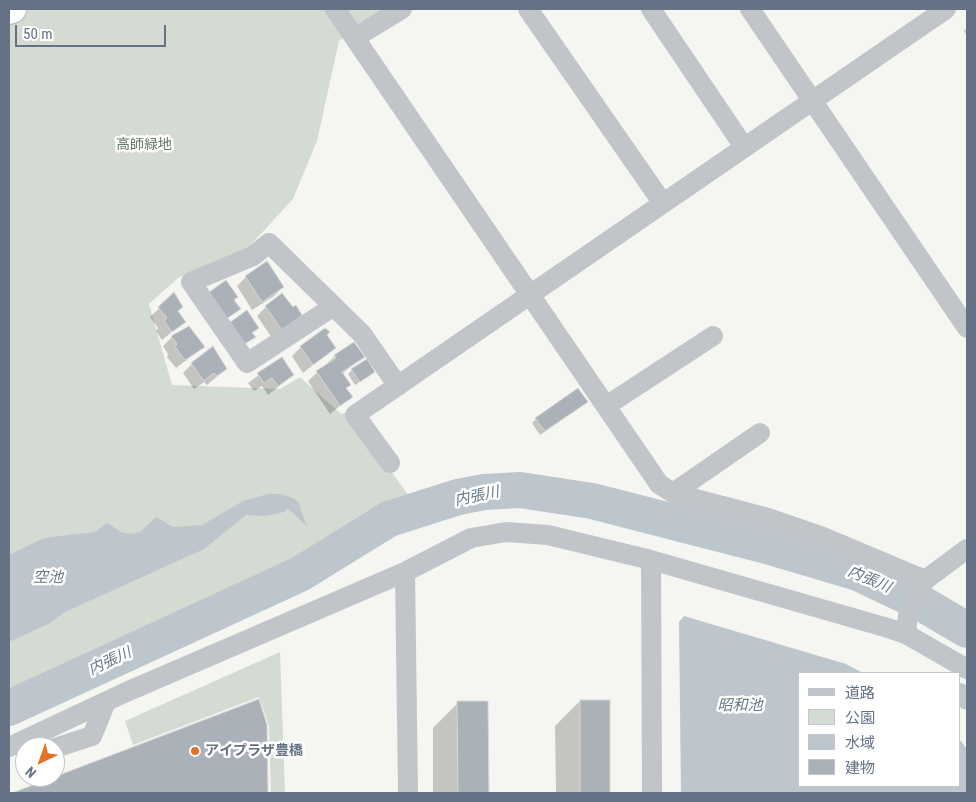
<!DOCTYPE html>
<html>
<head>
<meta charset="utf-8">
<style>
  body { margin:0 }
  #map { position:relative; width:976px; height:802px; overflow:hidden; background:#f5f6f2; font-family:"Roboto Condensed","Noto Sans JP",sans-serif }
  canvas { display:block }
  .frame { position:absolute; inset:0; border:10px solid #657184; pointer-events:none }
  .legend { position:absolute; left:798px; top:672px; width:162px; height:115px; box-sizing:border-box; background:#fff; border:1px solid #c1c6ce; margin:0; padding:6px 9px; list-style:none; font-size:15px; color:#657184 }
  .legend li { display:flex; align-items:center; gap:10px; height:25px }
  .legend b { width:25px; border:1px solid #c1c6ce }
  .north { position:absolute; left:15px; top:737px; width:50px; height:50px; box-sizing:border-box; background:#fff; border:1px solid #c1c6ce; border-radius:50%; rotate:222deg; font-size:14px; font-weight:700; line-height:20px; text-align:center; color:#657184 }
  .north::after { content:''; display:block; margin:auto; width:18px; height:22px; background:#e47224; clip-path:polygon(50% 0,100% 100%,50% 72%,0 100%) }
  .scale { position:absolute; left:15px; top:25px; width:151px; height:22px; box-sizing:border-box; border:2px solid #657184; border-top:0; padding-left:6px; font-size:15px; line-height:18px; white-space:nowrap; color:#657184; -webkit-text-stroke:4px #fff; paint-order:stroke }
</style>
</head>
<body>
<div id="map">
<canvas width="976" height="802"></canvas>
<div class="frame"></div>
<ul class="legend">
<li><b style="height:6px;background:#c1c4c8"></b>道路</li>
<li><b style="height:14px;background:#d4dbd2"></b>公園</li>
<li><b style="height:14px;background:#bdc6cd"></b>水域</li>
<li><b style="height:14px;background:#aab1b8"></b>建物</li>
</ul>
<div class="north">N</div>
<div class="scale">50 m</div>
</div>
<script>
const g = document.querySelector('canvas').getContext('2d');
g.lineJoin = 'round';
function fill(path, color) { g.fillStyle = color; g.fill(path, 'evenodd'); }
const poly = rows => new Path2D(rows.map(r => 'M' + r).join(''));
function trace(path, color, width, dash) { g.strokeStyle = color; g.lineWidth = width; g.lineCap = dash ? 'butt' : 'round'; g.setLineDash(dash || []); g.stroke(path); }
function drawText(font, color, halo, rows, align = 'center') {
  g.font = font + ' "Roboto Condensed","Noto Sans JP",sans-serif'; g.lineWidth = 5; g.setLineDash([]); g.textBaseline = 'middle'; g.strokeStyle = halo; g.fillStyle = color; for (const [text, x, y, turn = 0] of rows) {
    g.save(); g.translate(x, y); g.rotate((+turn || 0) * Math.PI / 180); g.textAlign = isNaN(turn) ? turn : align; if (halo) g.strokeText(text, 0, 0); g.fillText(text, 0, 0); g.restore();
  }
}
const green = poly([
  [9,9,388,9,339,41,317,141,293,199,246,250,178,278,149,304,172,385,280,389,300,377,341,414,349,412,408,495,354,528,310,559,287,570,296,592,9,719],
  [280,652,285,793,271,793,269,726,259,697,133,745,125,721]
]);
const water = poly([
  [268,494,280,494,293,498,298,502,307,526,287,508,284,512,265,516,246,515,204,549,65,612,50,623,9,642,9,555,44,538,95,532,107,523,123,533,131,534,140,532,156,517,173,527,202,525,243,501],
  [684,616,846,664,863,673,800,673,800,786,960,786,960,740,967,749,967,793,681,793,679,622]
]);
const shadow = poly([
  [967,28,967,36,964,31],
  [246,277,283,287,274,296,252,310,237,286],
  [174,294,176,311,184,322,162,340,156,331,158,328,150,317],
  [266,307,292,309,301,315,272,338,257,316],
  [326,335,334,348,303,373,292,356,301,347],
  [172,337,204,347,176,368,167,357,168,354,163,346],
  [335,356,363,357,342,374,349,385,345,389,351,397,330,414,308,381],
  [281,359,293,375,268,395,262,386,254,391,248,383],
  [192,364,226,369,207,385,204,382,194,389,183,373],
  [352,370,369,376,355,385,348,374],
  [582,406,540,435,532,423,536,419],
  [258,701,266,725,267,793,15,793],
  [580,701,608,701,609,793,556,793,555,726],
  [458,703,487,703,488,793,433,793,433,728]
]);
const river = poly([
  [9,708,300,574,389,519,458,497,484,492,520,490,592,501,767,546,858,573,921,603,967,630]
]);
const building = poly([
  [267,261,284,287,262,302,245,276,267,261],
  [226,280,238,297,234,300,241,309,226,319,208,293,226,280],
  [174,292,183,307,178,311,186,322,172,332,164,321,167,318,158,307,174,292],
  [282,293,293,307,296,305,302,315,282,330,265,306,282,293],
  [247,310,259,328,252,333,256,337,243,345,229,323,247,310],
  [189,326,205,347,185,360,175,347,177,344,171,336,189,326],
  [325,328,330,332,327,335,336,348,313,365,300,346,325,328],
  [354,342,365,357,342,372,351,385,346,388,353,397,340,406,316,371,336,358,334,355,354,342],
  [213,346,227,369,217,376,214,373,204,381,191,363,213,346],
  [282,357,294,375,278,386,272,378,264,383,257,373,282,357],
  [367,359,375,372,360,382,351,369,367,359],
  [578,388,588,402,545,431,535,418,578,388],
  [259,699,267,725,268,793,12,793,259,699],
  [580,700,610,700,610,793,580,793,580,700],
  [457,701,488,701,489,793,458,793,457,701]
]);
const minor = poly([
  [335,9,659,484,673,493,768,518,823,537,925,580],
  [528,9,662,202],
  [651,9,744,147],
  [750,9,967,328],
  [356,37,402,9],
  [334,306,247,363,191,282,253,256,269,243,362,334,398,386],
  [606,406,713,336],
  [390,463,355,415,946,9],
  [673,493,760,433],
  [651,560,652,793],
  [405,572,408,793],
  [906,634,908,615,925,580,967,549],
  [960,693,967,700],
  [9,747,124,693,405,572,471,538,506,532,548,535,651,560,888,628,906,634,967,669],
  [55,748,92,736,106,702]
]);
const highway = poly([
  [9,10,12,9]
]);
const markers = [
  [195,751,5,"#e47224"]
];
const parkNames = [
  ["高師緑地",144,145]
];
const poiNames = [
  ["アイプラザ豊橋",205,751]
];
const waterNames = [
  ["内張川",477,497,-12],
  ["空池",48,578],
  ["内張川",869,580,23],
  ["内張川",110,662,-25],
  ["昭和池",740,706]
];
fill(green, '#d4dbd2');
fill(water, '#bdc6cd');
fill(shadow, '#0003');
trace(river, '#bdc6cd', 36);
fill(building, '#aab1b8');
trace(building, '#d7d7d5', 1);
trace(highway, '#b4b6bb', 30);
trace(minor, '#c1c4c8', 20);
trace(highway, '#fff', 28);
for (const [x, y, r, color] of markers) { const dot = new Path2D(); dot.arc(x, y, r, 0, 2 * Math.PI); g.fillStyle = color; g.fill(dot); trace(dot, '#fff', 2); }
drawText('14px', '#647b64', '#fff', parkNames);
drawText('bold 14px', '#657184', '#fff', poiNames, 'left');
drawText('italic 15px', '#657987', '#fff', waterNames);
</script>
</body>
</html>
